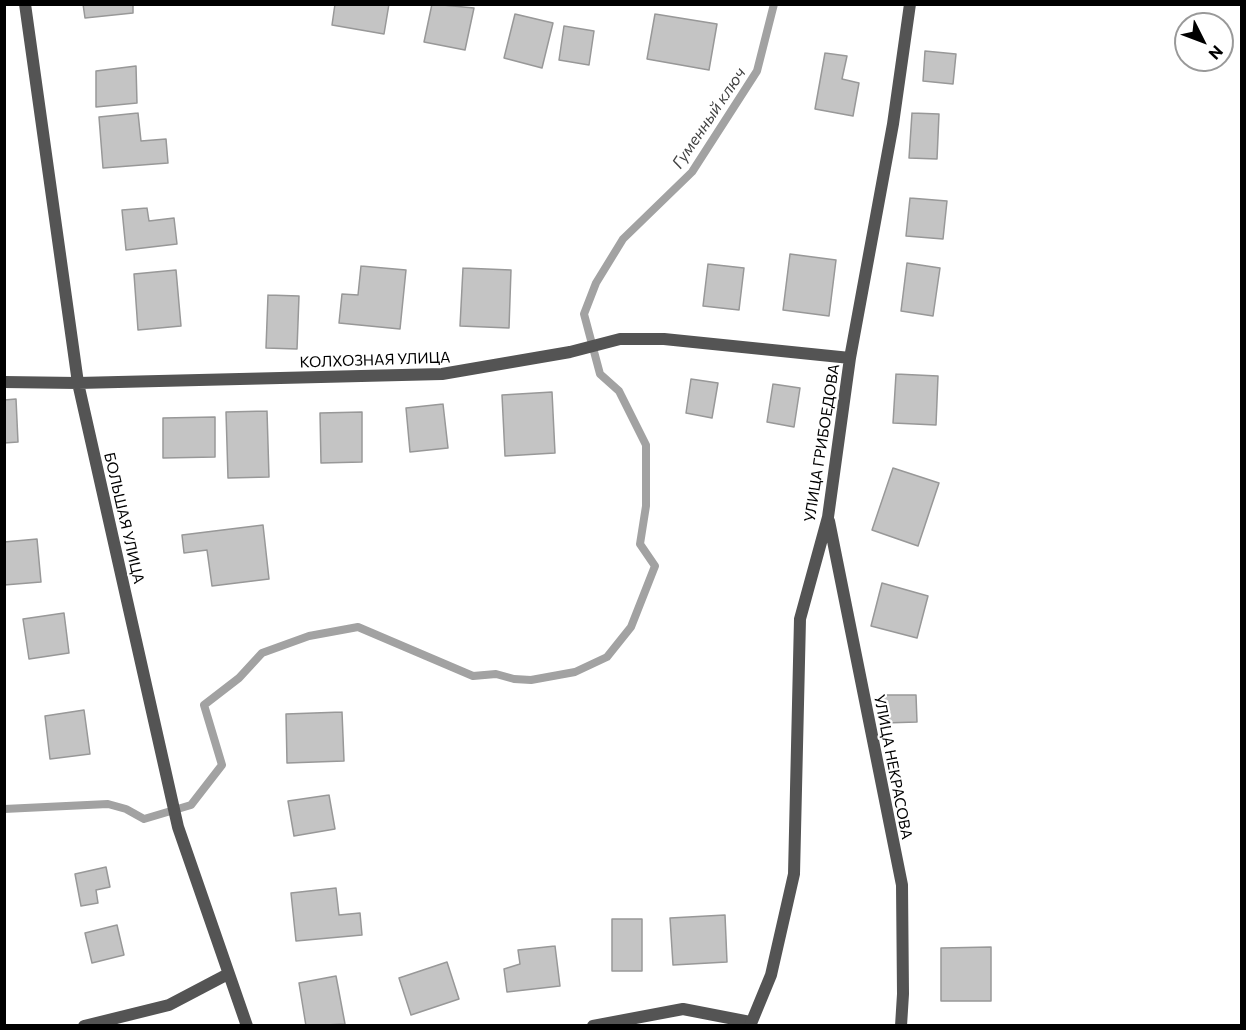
<!DOCTYPE html>
<html>
<head>
<meta charset="utf-8">
<style>
  body { margin:0 }
  #map { position:relative; width:1246px; height:1030px; overflow:hidden; background:#fff; font-family:Commissioner,sans-serif }
  canvas { display:block }
  .frame { position:absolute; inset:0; border:6px solid #000; pointer-events:none }
  .north { position:absolute; left:1174px; top:12px; width:60px; height:60px; box-sizing:border-box; background:#fff; border:2px solid #999; border-radius:50%; rotate:132deg; font-size:16px; font-weight:700; line-height:24px; text-align:center; color:#000 }
  .north::after { content:''; display:block; margin:auto; width:21px; height:27px; background:#000; clip-path:polygon(50% 0,100% 100%,50% 72%,0 100%) }
</style>
</head>
<body>
<div id="map">
<canvas width="1246" height="1030"></canvas>
<div class="frame"></div>
<div class="north">N</div>
</div>
<script>
const g = document.querySelector('canvas').getContext('2d');
g.lineJoin = 'round';
const poly = rows => new Path2D(rows.map(r => 'M' + r).join(''));
function trace(path, color, width, dash) { g.strokeStyle = color; g.lineWidth = width; g.lineCap = dash ? 'butt' : 'round'; g.setLineDash(dash || []); g.stroke(path); }
function fill(path, color) { g.fillStyle = color; g.fill(path, 'evenodd'); }
function drawText(font, color, halo, rows, align = 'center') {
  g.font = font + ' Commissioner,sans-serif'; g.lineWidth = 4.5; g.setLineDash([]); g.textBaseline = 'middle'; g.strokeStyle = halo; g.fillStyle = color; for (const [text, x, y, turn = 0] of rows) {
    g.save(); g.translate(x, y); g.rotate((+turn || 0) * Math.PI / 180); g.textAlign = isNaN(turn) ? turn : align; if (halo) g.strokeText(text, 0, 0); g.fillText(text, 0, 0); g.restore();
  }
}
const stream = poly([
  [4,809,108,804,126,809,144,819,191,805,222,765,204,705,239,678,262,653,309,636,358,627,473,676,496,674,514,679,531,680,575,672,607,657,631,627,655,566,640,544,646,506,646,445,619,391,600,374,584,314,596,283,623,239,692,172,757,71,774,4]
]);
const building = poly([
  [83,4,133,4,133,13,85,18,83,4],
  [335,4,389,4,384,34,332,25,335,4],
  [432,4,474,8,465,50,424,42,432,4],
  [515,14,553,23,542,68,504,58,515,14],
  [655,14,717,24,709,70,647,59,655,14],
  [564,26,594,31,589,65,559,60,564,26],
  [925,51,956,54,953,84,923,81,925,51],
  [825,53,847,56,842,79,859,83,853,116,815,109,825,53],
  [136,66,137,103,96,107,96,71,136,66],
  [138,113,141,141,166,139,168,163,103,168,99,117,138,113],
  [912,113,939,114,937,159,909,158,912,113],
  [910,198,947,201,943,239,906,236,910,198],
  [147,208,149,221,174,218,177,244,126,250,122,210,147,208],
  [790,254,836,260,829,316,783,310,790,254],
  [907,263,940,268,933,316,901,311,907,263],
  [708,264,744,268,739,310,703,306,708,264],
  [361,266,406,270,400,329,339,323,342,294,358,295,361,266],
  [463,268,511,270,509,328,460,326,463,268],
  [176,270,181,326,138,330,134,274,176,270],
  [268,295,299,296,297,349,266,348,268,295],
  [896,374,938,376,936,425,893,423,896,374],
  [691,379,718,383,712,418,686,413,691,379],
  [773,384,800,388,794,427,767,422,773,384],
  [552,392,555,453,505,456,502,395,552,392],
  [16,399,18,442,4,443,4,400,16,399],
  [443,404,448,448,410,452,406,408,443,404],
  [267,411,269,477,228,478,226,412,267,411],
  [362,412,362,462,321,463,320,413,362,412],
  [215,417,215,457,163,458,163,418,215,417],
  [893,468,939,483,918,546,872,530,893,468],
  [263,525,269,579,212,586,207,550,184,553,182,535,263,525],
  [37,539,41,582,4,585,4,542,37,539],
  [882,583,928,596,917,638,871,626,882,583],
  [64,613,69,653,29,659,23,619,64,613],
  [884,695,916,695,917,722,884,723,884,695],
  [84,710,90,754,50,759,45,716,84,710],
  [342,712,344,761,287,763,286,714,342,712],
  [329,795,335,829,294,836,288,801,329,795],
  [106,867,110,887,96,890,98,903,81,906,75,874,106,867],
  [336,888,339,915,360,913,362,935,296,941,291,893,336,888],
  [725,915,727,962,673,965,670,918,725,915],
  [612,919,642,919,642,971,612,971,612,919],
  [117,925,124,955,92,963,85,933,117,925],
  [555,946,560,986,507,992,504,969,520,964,518,950,555,946],
  [991,947,991,1001,941,1001,941,948,991,947],
  [447,962,459,999,411,1015,399,978,447,962],
  [336,976,345,1024,306,1026,299,983,336,976]
]);
const service = poly([
  [593,1026,683,1009,750,1022]
]);
const minor = poly([
  [25,4,78,383,178,827,247,1026],
  [4,382,78,383,442,374,570,352,620,339,664,339,850,358],
  [829,521,902,885,903,994,901,1026],
  [84,1026,169,1005,228,974],
  [750,1026,771,975,794,874,800,619,828,517,850,358,893,124,910,4]
]);
const streetNames = [
  ["КОЛХОЗНАЯ УЛИЦА",375,360,-2],
  ["УЛИЦА ГРИБОЕДОВА",822,443,-81],
  ["БОЛЬШАЯ УЛИЦА",124,518,77],
  ["УЛИЦА НЕКРАСОВА",893,767,79]
];
const waterNames = [
  ["Гуменный ключ",709,118,-56]
];
trace(stream, '#a2a2a2', 8);
fill(building, '#c4c4c4');
trace(building, '#989898', 1.5);
trace(service, '#545454', 12);
trace(minor, '#545454', 12);
drawText('15px', '#000', '#fff', streetNames);
drawText('italic 16px', '#434343', '#fff', waterNames);
</script>
</body>
</html>
